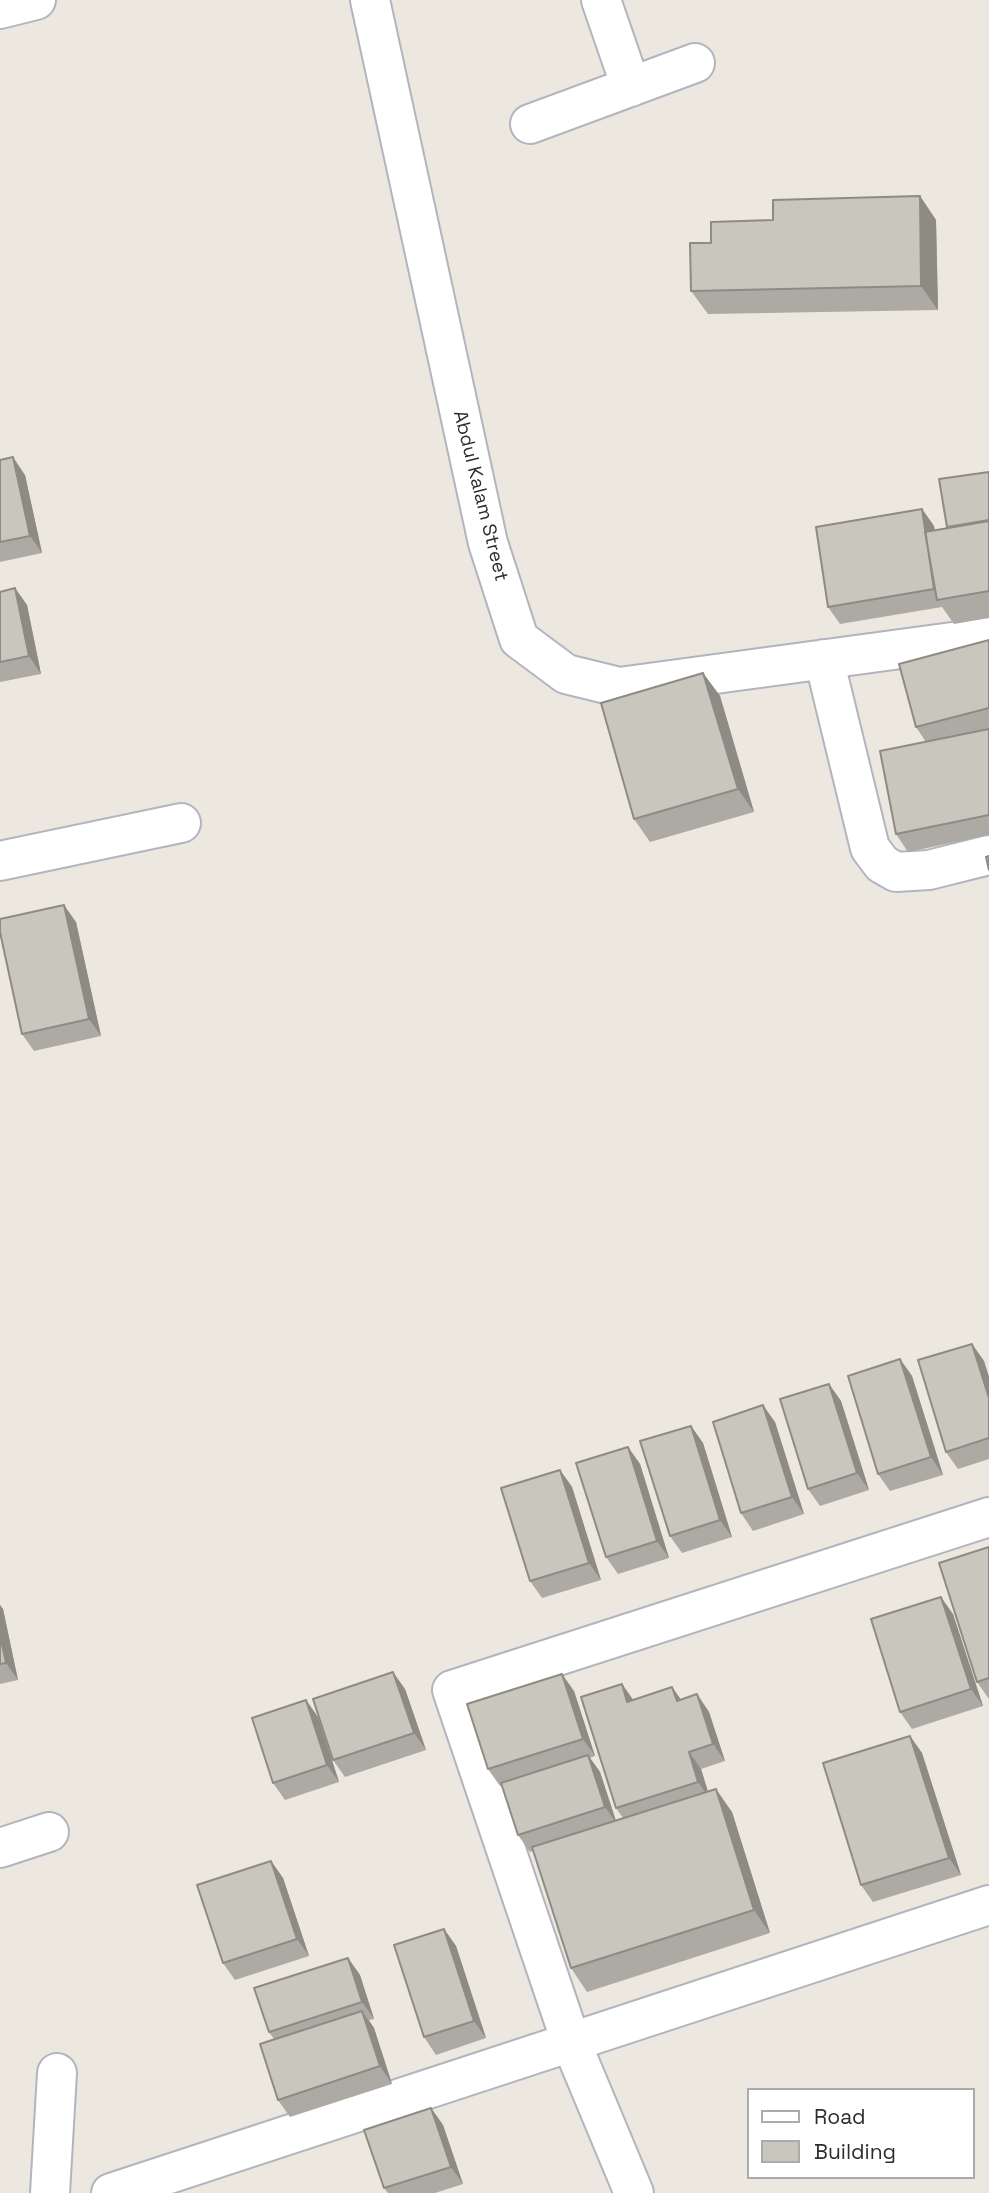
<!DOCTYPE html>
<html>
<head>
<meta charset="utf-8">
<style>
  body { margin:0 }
  #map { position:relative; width:989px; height:2193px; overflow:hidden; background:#ede8df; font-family:"Space Grotesk",sans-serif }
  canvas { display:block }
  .legend { position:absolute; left:747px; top:2088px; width:228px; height:91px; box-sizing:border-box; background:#fff; border:2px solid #ababab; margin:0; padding:9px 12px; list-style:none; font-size:21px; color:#2c2c2c }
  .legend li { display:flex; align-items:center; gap:14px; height:35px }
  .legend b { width:35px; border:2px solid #ababab }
</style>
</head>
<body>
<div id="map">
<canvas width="989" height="2193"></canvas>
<ul class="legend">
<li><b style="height:9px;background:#fff"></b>Road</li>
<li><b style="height:19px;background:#c9c6bd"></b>Building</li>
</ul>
</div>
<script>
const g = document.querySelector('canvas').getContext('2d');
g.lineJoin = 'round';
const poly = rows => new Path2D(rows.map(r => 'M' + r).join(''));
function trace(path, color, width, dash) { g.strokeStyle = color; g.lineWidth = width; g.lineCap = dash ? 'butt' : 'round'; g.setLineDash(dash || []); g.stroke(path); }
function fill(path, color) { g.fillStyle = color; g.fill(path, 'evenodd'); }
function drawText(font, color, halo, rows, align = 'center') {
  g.font = font + ' "Space Grotesk",sans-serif'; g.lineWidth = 7; g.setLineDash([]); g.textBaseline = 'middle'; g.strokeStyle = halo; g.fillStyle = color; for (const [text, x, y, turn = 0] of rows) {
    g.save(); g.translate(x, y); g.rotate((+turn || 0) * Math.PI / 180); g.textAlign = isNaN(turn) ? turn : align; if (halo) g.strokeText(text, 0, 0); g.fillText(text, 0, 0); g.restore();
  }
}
const street = poly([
  [370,0,488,543,519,639,566,674,619,687,989,637],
  [601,0,631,87],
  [0,9,36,0],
  [530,124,695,63],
  [824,659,870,848,882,864,896,872,929,870,989,855],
  [0,861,181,823],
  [0,1848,49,1832],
  [50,2193,57,2073],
  [111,2193,989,1905],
  [634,2193,571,2042,452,1690,989,1517]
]);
const wall = poly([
  [920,196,936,220,938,310,708,314,691,291,711,243,773,220],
  [0,460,25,475,42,553,0,562],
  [989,472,989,618,954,624,942,607,840,624,828,607,922,509,934,526,935,531,949,528,947,527],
  [15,588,27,605,41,674,0,682,0,592],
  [989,640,989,835,908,852,896,834,926,742,916,727],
  [703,673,720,696,754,812,650,842,634,819],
  [76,922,101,1036,34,1051,22,1034],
  [972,1344,984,1361,989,1377,989,1459,958,1469,946,1452],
  [900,1359,912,1376,943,1475,890,1491,878,1474],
  [829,1384,841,1401,869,1490,820,1506,808,1489],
  [775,1422,804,1514,753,1531,741,1513],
  [691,1426,703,1443,732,1537,682,1553,670,1536],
  [628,1447,640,1464,669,1558,618,1574,606,1557],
  [560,1470,572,1487,601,1580,542,1598,530,1581],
  [989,1547,989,1699,977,1682],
  [0,1605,3,1609,18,1680,0,1684],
  [953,1614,983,1706,912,1729,900,1712],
  [622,1684,633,1700,672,1687,681,1700,697,1694,709,1712,725,1761,701,1769,708,1791,732,1812,770,1933,587,1992,571,1968,533,1851,530,1852,518,1835,502,1785,500,1786,488,1769,574,1691,595,1756,590,1758,600,1772,616,1821,623,1818,616,1808],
  [405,1689,426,1750,345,1777,333,1760],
  [306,1700,318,1717,339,1782,285,1800,273,1783],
  [910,1736,922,1753,961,1875,873,1902,861,1885],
  [271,1861,283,1878,309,1956,235,1980,223,1963],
  [444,1929,456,1946,486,2038,436,2055,424,2037],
  [348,1958,360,1975,374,2019,369,2020,374,2028,392,2084,290,2117,278,2100,274,2039,269,2032],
  [431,2108,443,2125,463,2184,435,2193,388,2193,384,2188]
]);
const shadedWall = poly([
  [920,196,936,220,938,310,921,286],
  [13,457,25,475,42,553,30,536],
  [922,509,934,526,945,599,942,600,934,589],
  [15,588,27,605,41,674,29,656],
  [703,673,720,696,754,812,738,789],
  [64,905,76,922,101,1036,89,1019],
  [972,1344,984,1361,989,1377,989,1398],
  [900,1359,912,1376,943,1475,931,1457],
  [829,1384,841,1401,869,1490,857,1473],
  [763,1405,775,1422,804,1514,792,1497],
  [691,1426,703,1443,732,1537,720,1520],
  [628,1447,640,1464,669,1558,657,1541],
  [560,1470,572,1487,601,1580,589,1563],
  [941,1597,953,1614,983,1706,971,1689],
  [0,1605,3,1609,18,1680,6,1663,0,1635],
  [393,1672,405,1689,426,1750,414,1733],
  [562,1674,574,1691,595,1756,583,1739],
  [622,1684,634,1701,627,1702],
  [672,1687,684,1704,677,1701],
  [697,1694,709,1712,725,1761,713,1744],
  [306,1700,318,1717,339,1782,327,1765],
  [910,1736,922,1753,961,1875,949,1858],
  [689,1752,701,1769,710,1799,698,1782],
  [588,1755,600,1772,617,1824,605,1807],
  [716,1789,732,1812,770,1933,754,1910],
  [271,1861,283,1878,309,1956,297,1939],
  [444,1929,456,1946,486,2038,474,2021],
  [348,1958,360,1975,374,2019,362,2002],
  [362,2011,374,2028,392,2084,380,2066],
  [431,2108,443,2125,463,2184,451,2167]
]);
const building = poly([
  [920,196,921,286,691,291,690,243,711,243,711,222,773,220,773,200,920,196],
  [13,457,30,536,0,542,0,460,13,457],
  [989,472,989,520,947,527,939,479,989,472],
  [922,509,934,589,828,607,816,527,922,509],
  [989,521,989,591,937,600,925,532,989,521],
  [15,588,29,656,0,662,0,592,15,588],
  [989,640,989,708,916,727,899,664,989,640],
  [703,673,738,789,634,819,601,703,703,673],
  [989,729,989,815,896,834,880,751,989,729],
  [989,856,989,870,986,857,989,856],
  [64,905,89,1019,22,1034,0,932,0,919,64,905],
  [972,1344,989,1398,989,1438,946,1452,918,1360,972,1344],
  [900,1359,931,1457,878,1474,848,1376,900,1359],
  [829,1384,857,1473,808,1489,780,1399,829,1384],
  [763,1405,792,1497,741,1513,713,1422,763,1405],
  [691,1426,720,1520,670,1536,640,1441,691,1426],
  [628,1447,657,1541,606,1557,576,1463,628,1447],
  [560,1470,589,1563,530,1581,501,1488,560,1470],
  [989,1547,989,1678,977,1682,939,1563,989,1547],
  [941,1597,971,1689,900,1712,871,1619,941,1597],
  [0,1635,6,1663,0,1664,0,1635],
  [393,1672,414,1733,333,1760,313,1699,393,1672],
  [562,1674,583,1739,488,1769,467,1704,562,1674],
  [622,1684,627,1702,672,1687,677,1701,697,1694,713,1744,689,1752,698,1782,616,1808,581,1697,622,1684],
  [306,1700,327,1765,273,1783,252,1718,306,1700],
  [910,1736,949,1858,861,1885,823,1763,910,1736],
  [588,1755,605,1807,518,1835,501,1783,588,1755],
  [716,1789,754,1910,571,1968,532,1847,716,1789],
  [271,1861,297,1939,223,1963,197,1885,271,1861],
  [444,1929,474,2021,424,2037,394,1945,444,1929],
  [348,1958,362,2002,269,2032,254,1988,348,1958],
  [362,2011,380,2066,278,2100,260,2044,362,2011],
  [431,2108,451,2167,384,2188,364,2130,431,2108]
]);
const streetNames = [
  ["Abdul Kalam Street",480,496,76]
];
trace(street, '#b2b4bf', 42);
trace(street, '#fff', 38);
fill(wall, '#adaaa3');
fill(shadedWall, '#8d8b84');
fill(building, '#c9c6bd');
trace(building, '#8d8b84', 2);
drawText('19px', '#2c2c2c', '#fff', streetNames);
</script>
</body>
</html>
